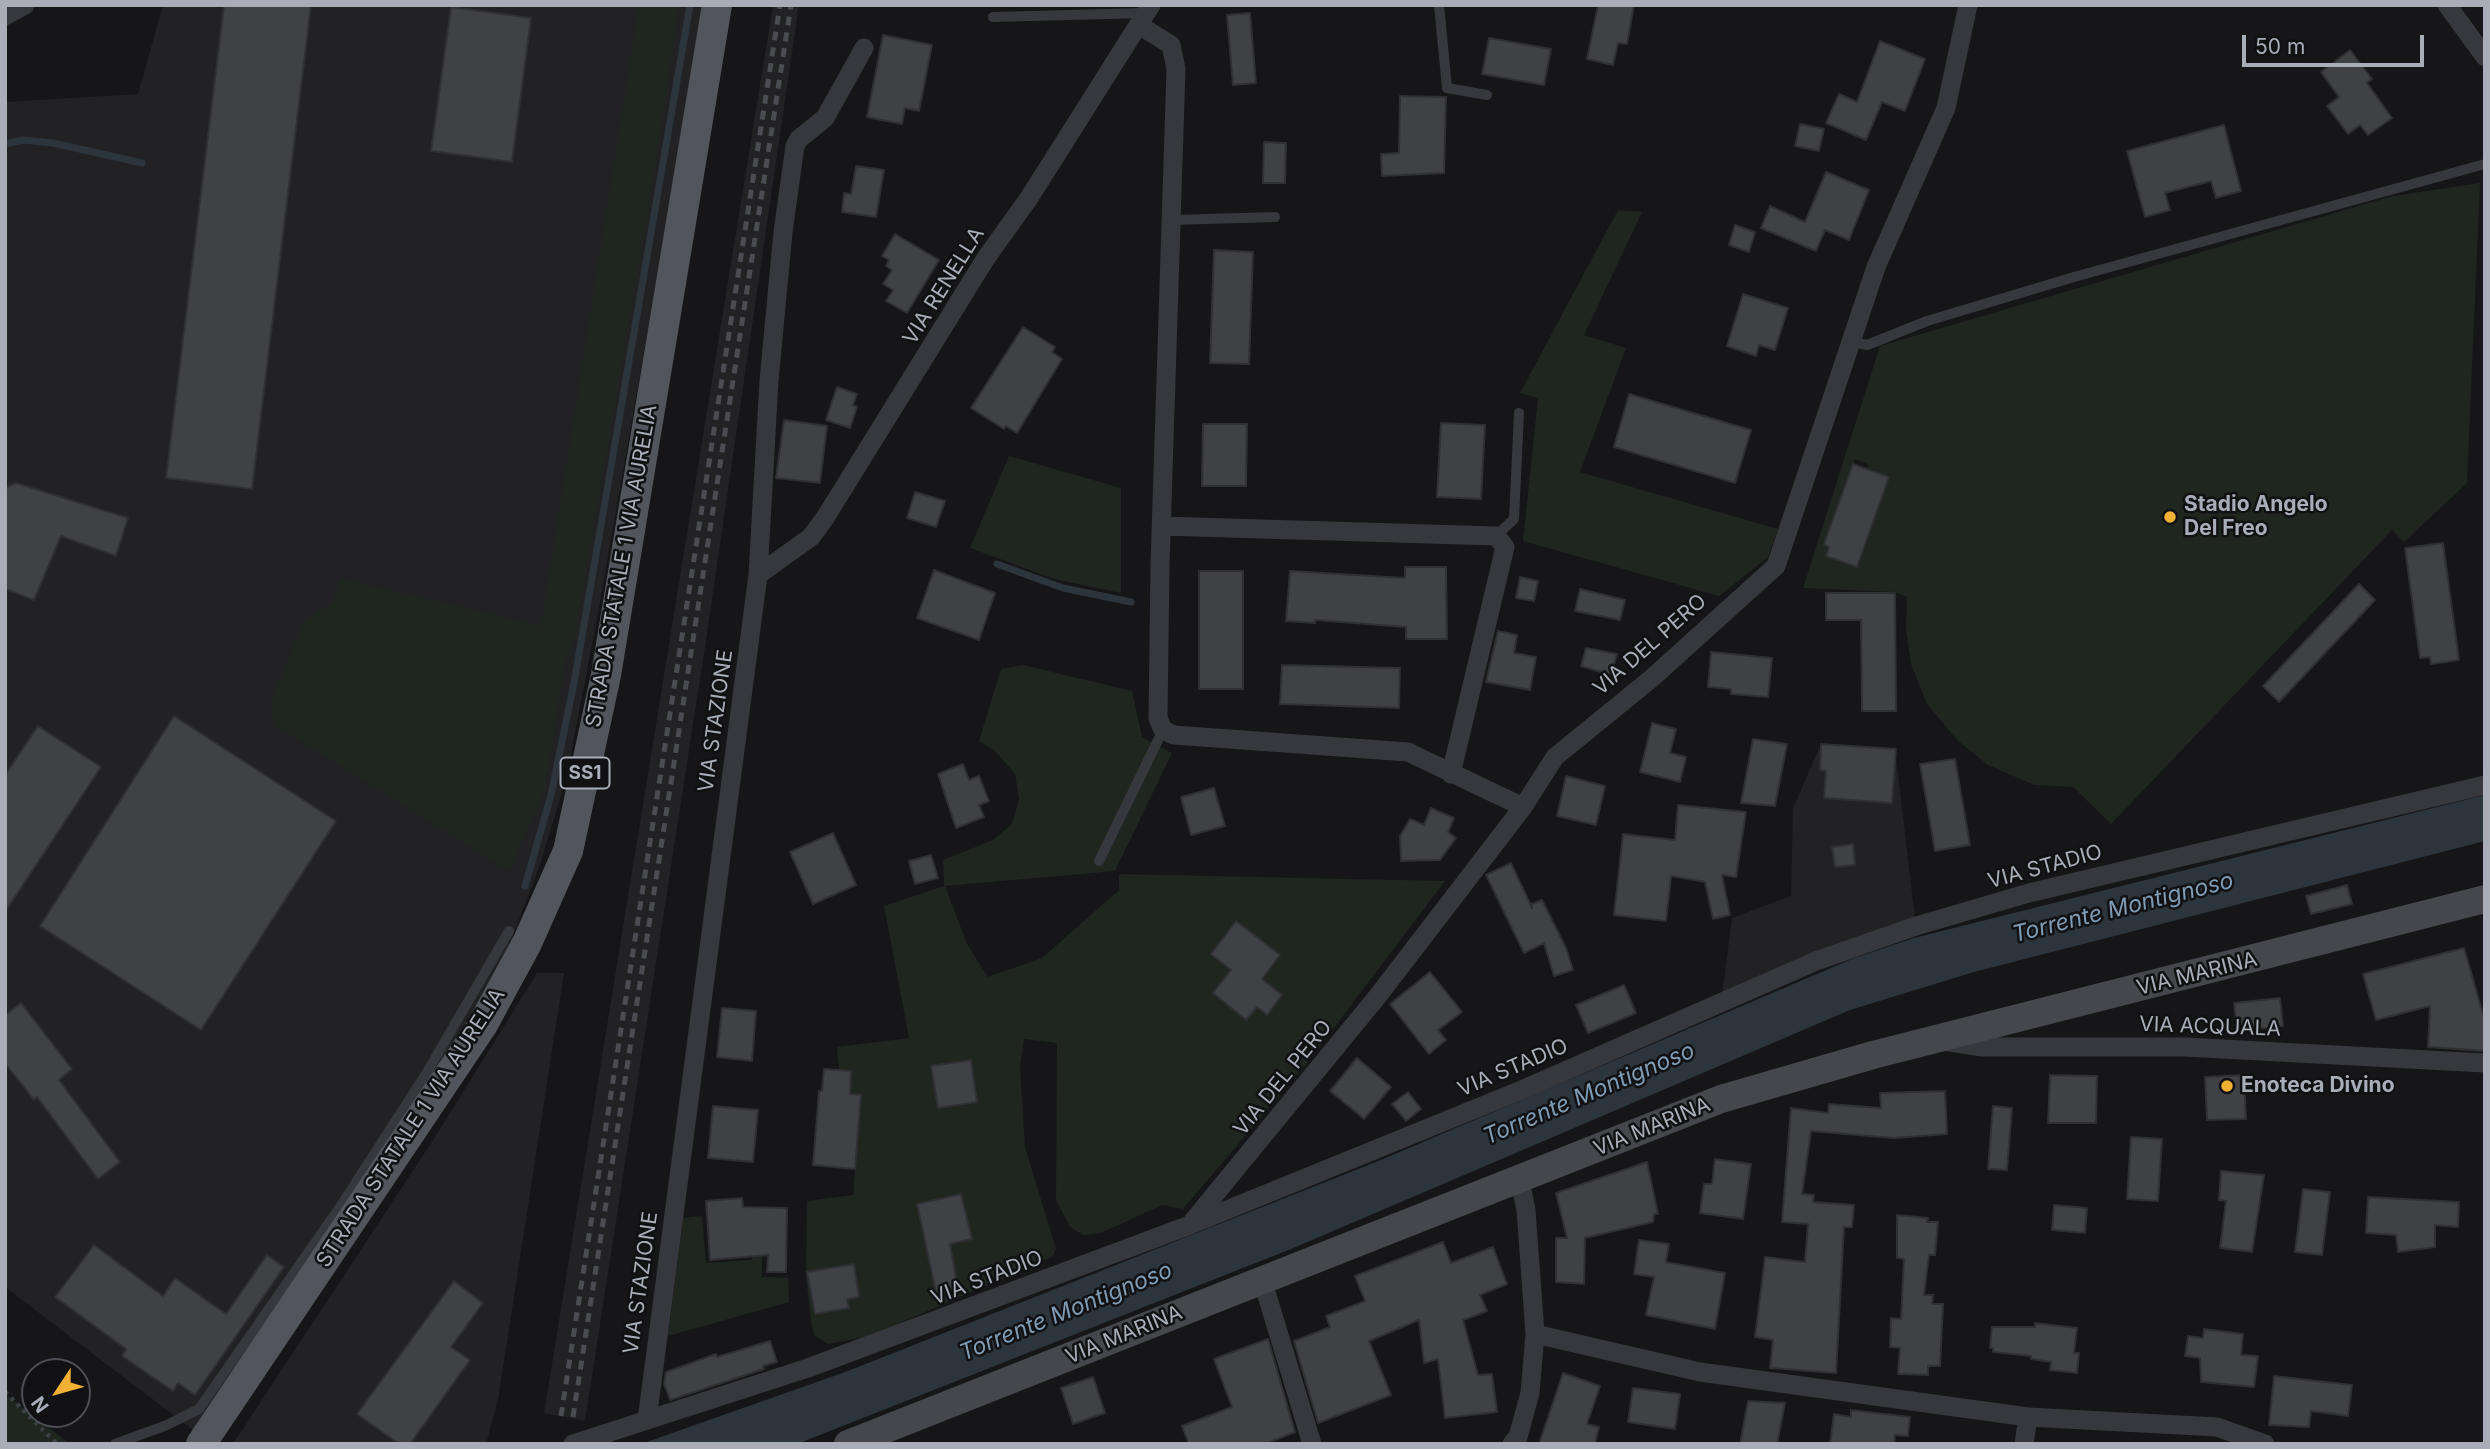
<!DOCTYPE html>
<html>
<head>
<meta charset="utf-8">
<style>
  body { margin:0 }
  #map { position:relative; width:2490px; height:1449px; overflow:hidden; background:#161618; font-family:Inter,sans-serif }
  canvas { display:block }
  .frame { position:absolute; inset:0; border:7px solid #a8adb8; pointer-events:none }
  .north { position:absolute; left:21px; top:1358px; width:70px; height:70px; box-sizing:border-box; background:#111113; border:2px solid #4d4f55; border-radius:50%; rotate:234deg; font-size:19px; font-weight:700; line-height:28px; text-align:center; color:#a8adb8 }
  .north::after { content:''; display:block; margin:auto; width:24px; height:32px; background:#f2b134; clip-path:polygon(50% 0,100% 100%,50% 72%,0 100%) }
  .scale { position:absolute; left:2242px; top:35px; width:182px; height:32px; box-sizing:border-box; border:4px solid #a8adb8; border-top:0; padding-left:9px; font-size:21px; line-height:24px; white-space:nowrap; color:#a8adb8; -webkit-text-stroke:5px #111113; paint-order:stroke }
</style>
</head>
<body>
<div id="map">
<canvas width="2490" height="1449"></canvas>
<div class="frame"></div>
<div class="north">N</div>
<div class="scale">50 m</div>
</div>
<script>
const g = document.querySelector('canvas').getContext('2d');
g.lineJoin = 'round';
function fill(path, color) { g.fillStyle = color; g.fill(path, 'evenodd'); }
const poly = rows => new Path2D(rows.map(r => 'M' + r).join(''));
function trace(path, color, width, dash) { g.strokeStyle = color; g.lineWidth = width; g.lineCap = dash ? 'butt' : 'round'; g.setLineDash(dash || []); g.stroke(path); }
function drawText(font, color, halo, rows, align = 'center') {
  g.font = font + ' Inter,sans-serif'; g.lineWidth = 5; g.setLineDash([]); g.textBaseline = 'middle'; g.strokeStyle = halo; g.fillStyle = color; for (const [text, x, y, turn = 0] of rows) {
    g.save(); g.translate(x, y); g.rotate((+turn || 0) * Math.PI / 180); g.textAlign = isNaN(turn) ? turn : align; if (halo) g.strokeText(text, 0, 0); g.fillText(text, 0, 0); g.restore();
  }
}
const built = poly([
  [163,5,705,5,597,619,566,779,540,865,493,988,193,1430,5,1287,5,102,138,94],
  [773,5,799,5,705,647,585,1421,544,1413],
  [1821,744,1820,770,1826,771,1824,798,1892,803,1895,749,1915,918,1722,995,1732,918,1791,896,1793,808],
  [537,973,564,973,498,1400,486,1444,233,1444,437,1134]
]);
const green = poly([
  [639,5,679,5,649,209,576,633,564,666,545,790,509,871,276,726,271,714,271,702,304,621,333,602,340,578,541,626],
  [2480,183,2467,483,2404,542,2392,530,2111,824,2073,787,2034,785,1988,765,1958,741,1927,704,1911,664,1906,630,1907,597,1895,592,1803,588,1880,346,2393,196],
  [1855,459,1868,464,1867,469,1889,477,1879,504,1860,532,1869,536,1859,563,1839,556,1824,544],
  [1618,210,1642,212,1584,335,1626,348,1580,472,1778,529,1768,557,1719,596,1523,541,1538,398,1520,393],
  [1009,456,1121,488,1121,593,1054,579,970,548],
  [1023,665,1132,691,1142,737,1172,753,1115,871,945,886,967,944,988,977,1042,958,1119,890,1119,874,1445,881,1308,1062,1183,1209,1162,1205,1101,1233,1083,1235,1070,1227,1056,1200,1057,1043,1024,1039,1020,1066,1025,1147,1056,1249,1052,1257,870,1336,828,1344,814,1335,811,1321,806,1276,807,1201,853,1195,861,1095,850,1094,851,1072,839,1070,837,1047,909,1038,884,906,944,886,943,860,993,840,1012,824,1019,799,1015,774,994,750,979,741,1001,669],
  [702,1216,706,1263,752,1260,752,1255,762,1253,762,1277,788,1278,789,1302,668,1336,683,1218],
  [5,1393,39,1420,70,1444,5,1444]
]);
const water = poly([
  [2485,795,2485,841,1974,972,1850,1010,1291,1249,797,1444,641,1444,848,1371,1381,1160,1852,959,1914,938]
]);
const stream = poly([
  [5,144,23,140,53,143,142,163],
  [997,564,1063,588,1131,602],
  [525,886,551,795,574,683,690,5]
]);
const building = poly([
  [224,5,311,5,252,489,166,478,224,5],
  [1598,5,1634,5,1627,44,1618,43,1613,65,1587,59,1598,5],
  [451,7,531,18,512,162,431,151,451,7],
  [1250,13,1256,83,1233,85,1227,15,1250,13],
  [883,35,932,45,919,111,905,108,902,124,867,117,883,35],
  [1489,38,1551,49,1544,85,1482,74,1489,38],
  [1880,41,1925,59,1905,111,1882,102,1866,140,1826,123,1839,94,1857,102,1880,41],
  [2350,50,2372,79,2367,83,2392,118,2368,135,2360,125,2348,134,2327,106,2339,97,2321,72,2350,50],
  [1400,96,1446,97,1444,173,1382,176,1381,154,1399,153,1400,96],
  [1800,124,1824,129,1819,151,1795,146,1800,124],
  [2224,125,2241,191,2216,198,2211,181,2165,193,2170,210,2145,217,2127,151,2224,125],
  [1264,142,1286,143,1285,183,1263,183,1264,142],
  [856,166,884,170,876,217,842,212,844,193,851,194,856,166],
  [1826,172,1869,190,1849,240,1825,230,1816,251,1761,228,1770,206,1805,222,1826,172],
  [1735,225,1755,232,1749,252,1729,245,1735,225],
  [895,234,939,260,907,313,886,301,893,290,883,284,892,270,886,266,889,260,882,256,895,234],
  [1214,250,1253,252,1249,364,1210,363,1214,250],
  [1743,294,1788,308,1775,350,1759,345,1756,356,1727,346,1743,294],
  [1023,327,1055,347,1052,352,1062,359,1017,433,1006,426,1004,429,971,408,1023,327],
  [837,387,857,394,853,405,857,407,850,428,826,420,837,387],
  [1629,394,1751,430,1735,483,1614,447,1629,394],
  [784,420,827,426,820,483,776,478,784,420],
  [1441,423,1485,425,1481,499,1437,497,1441,423],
  [1203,424,1247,424,1246,486,1202,486,1203,424],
  [1853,464,1889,477,1857,567,1826,556,1829,547,1824,544,1853,464],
  [16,483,128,518,116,556,61,536,34,600,5,589,5,488,16,483],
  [915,492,945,501,936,527,907,518,915,492],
  [2443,543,2459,660,2431,664,2430,657,2420,658,2405,548,2443,543],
  [1405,567,1446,567,1447,639,1406,639,1406,627,1315,620,1315,623,1286,621,1290,571,1405,578,1405,567],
  [934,570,995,593,979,640,917,618,934,570],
  [1199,571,1243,571,1243,689,1199,689,1199,571],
  [1520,577,1538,581,1534,601,1516,598,1520,577],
  [2359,584,2375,600,2279,702,2263,686,2359,584],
  [1580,589,1625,600,1620,620,1575,611,1580,589],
  [1826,593,1895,593,1896,711,1862,711,1861,620,1826,620,1826,593],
  [1498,631,1517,635,1514,653,1536,657,1530,690,1486,682,1498,631],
  [1586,648,1617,654,1611,675,1581,666,1586,648],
  [1711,652,1772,658,1768,697,1731,694,1731,689,1708,687,1711,652],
  [1282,665,1400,668,1399,708,1280,704,1282,665],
  [174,716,336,821,201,1030,40,926,174,716],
  [1652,723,1676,729,1670,753,1686,757,1680,782,1640,772,1652,723],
  [38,726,101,767,5,912,5,775,38,726],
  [1753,739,1787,744,1775,806,1741,803,1753,739],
  [1821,744,1896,749,1892,803,1824,798,1826,771,1820,770,1821,744],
  [1955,759,1970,845,1935,851,1920,764,1955,759],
  [963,764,969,780,979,776,989,801,979,805,984,817,956,828,938,774,963,764],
  [1566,776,1605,786,1596,825,1557,816,1566,776],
  [1214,788,1225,826,1191,835,1181,797,1214,788],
  [1678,805,1746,812,1736,877,1722,875,1730,915,1713,919,1705,882,1671,876,1666,921,1614,915,1623,834,1675,840,1678,805],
  [1431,808,1454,818,1448,832,1456,838,1440,860,1401,861,1400,836,1410,819,1424,825,1431,808],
  [833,833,856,885,813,904,790,852,833,833],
  [1853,844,1855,865,1835,867,1832,847,1853,844],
  [931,855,938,878,915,884,909,861,931,855],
  [1511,863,1532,908,1532,904,1542,900,1566,948,1573,970,1554,976,1544,943,1524,953,1486,875,1511,863],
  [2347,885,2352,904,2311,914,2306,896,2347,885],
  [1236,921,1280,955,1262,979,1282,995,1267,1015,1257,1007,1246,1020,1213,993,1231,970,1211,954,1236,921],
  [2464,948,2485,1021,2485,1051,2428,1047,2430,1006,2376,1020,2363,974,2464,948],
  [1430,972,1462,1012,1438,1030,1446,1040,1429,1054,1390,1004,1430,972],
  [1624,985,1636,1013,1588,1033,1576,1005,1624,985],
  [2280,998,2283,1026,2237,1031,2234,1003,2280,998],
  [21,1003,72,1069,59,1080,120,1162,98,1179,37,1097,34,1100,5,1063,5,1015,21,1003],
  [722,1008,756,1011,752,1061,717,1057,722,1008],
  [1357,1058,1391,1087,1364,1119,1330,1091,1357,1058],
  [971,1060,977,1102,938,1108,931,1066,971,1060],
  [824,1069,851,1071,850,1094,861,1095,855,1169,813,1165,819,1091,822,1091,824,1069],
  [2050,1075,2097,1076,2096,1123,2048,1123,2050,1075],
  [2244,1075,2246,1119,2207,1120,2205,1077,2244,1075],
  [1945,1091,1947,1134,1894,1138,1811,1131,1802,1194,1814,1195,1813,1202,1854,1205,1852,1227,1844,1227,1836,1373,1770,1368,1773,1340,1755,1337,1765,1257,1805,1262,1808,1224,1782,1222,1791,1108,1828,1113,1829,1104,1881,1108,1880,1093,1945,1091],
  [1408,1092,1421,1109,1406,1121,1392,1104,1408,1092],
  [713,1106,758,1110,753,1162,708,1158,713,1106],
  [1993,1106,2012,1108,2007,1170,1988,1169,1993,1106],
  [2131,1137,2162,1139,2158,1201,2127,1199,2131,1137],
  [1715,1159,1751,1164,1743,1219,1700,1213,1704,1184,1712,1184,1715,1159],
  [1647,1162,1658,1214,1654,1214,1653,1222,1585,1238,1584,1284,1556,1282,1556,1238,1567,1238,1556,1193,1647,1162],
  [2221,1171,2264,1175,2252,1252,2220,1248,2226,1201,2219,1200,2221,1171],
  [2303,1189,2330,1192,2322,1255,2295,1252,2303,1189],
  [961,1194,972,1239,950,1244,958,1288,936,1292,917,1204,961,1194],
  [2368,1197,2459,1202,2458,1227,2435,1225,2435,1247,2398,1252,2396,1235,2366,1233,2368,1197],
  [742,1198,743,1207,787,1208,786,1272,767,1272,768,1255,710,1260,706,1201,742,1198],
  [2054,1205,2087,1208,2085,1233,2052,1230,2054,1205],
  [1897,1215,1928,1218,1927,1222,1938,1222,1935,1255,1929,1255,1924,1295,1933,1295,1932,1304,1943,1304,1940,1366,1928,1366,1928,1375,1898,1374,1900,1348,1890,1347,1891,1318,1901,1319,1904,1259,1897,1258,1897,1215],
  [1639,1240,1669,1244,1666,1262,1725,1273,1715,1329,1646,1315,1654,1277,1634,1274,1639,1240],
  [1443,1242,1451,1263,1493,1247,1507,1284,1480,1295,1487,1311,1463,1320,1478,1375,1492,1374,1497,1412,1445,1418,1438,1359,1424,1363,1419,1320,1369,1341,1391,1395,1318,1423,1294,1341,1330,1327,1326,1316,1365,1301,1355,1276,1443,1242],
  [94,1245,163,1296,175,1278,226,1314,267,1255,284,1267,195,1395,178,1383,173,1391,122,1356,126,1349,55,1297,94,1245],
  [854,1264,859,1297,847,1299,849,1308,815,1314,807,1272,854,1264],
  [454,1281,483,1303,451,1347,470,1360,410,1444,399,1444,357,1414,454,1281],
  [2035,1323,2077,1328,2074,1353,2079,1353,2077,1373,2050,1370,2051,1362,2031,1359,2031,1356,1993,1352,1993,1348,1990,1348,1992,1327,2035,1327,2035,1323],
  [2204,1329,2243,1334,2241,1355,2258,1356,2254,1387,2201,1382,2200,1358,2185,1356,2188,1336,2203,1338,2204,1329],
  [1268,1339,1295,1432,1265,1444,1189,1444,1182,1426,1232,1407,1214,1359,1268,1339],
  [770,1341,777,1362,763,1366,764,1369,670,1400,664,1384,666,1372,716,1354,717,1357,770,1341],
  [1563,1373,1600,1386,1587,1424,1599,1427,1595,1444,1539,1444,1563,1373],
  [2274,1376,2352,1385,2348,1416,2311,1411,2309,1427,2269,1425,2274,1376],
  [1093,1377,1105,1413,1073,1424,1061,1388,1093,1377],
  [1633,1388,1680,1394,1675,1429,1628,1422,1633,1388],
  [1748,1401,1785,1403,1777,1444,1740,1444,1748,1401],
  [1851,1410,1910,1417,1908,1436,1895,1435,1894,1444,1830,1444,1834,1414,1851,1417,1851,1410]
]);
const path = poly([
  [5,1392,57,1444]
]);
const lane = poly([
  [1439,5,1447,88,1487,95],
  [993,17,1146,13],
  [1173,220,1275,217],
  [1852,342,1867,345,1927,321,2074,277,2485,164],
  [1496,536,1514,519,1519,413],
  [1099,861,1163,730],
  [115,1444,167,1425,199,1409,342,1204,426,1074,509,931]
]);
const street = poly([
  [2447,5,2485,57],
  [5,16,25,5],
  [1139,25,1171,45,1176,69,1160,565,1158,718,1163,730,1174,735,1408,752,1523,807],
  [1162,526,1496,536,1505,547,1451,774],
  [758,575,811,537,825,518,986,258,1029,198,1151,5],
  [1944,1041,1982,1047,2185,1047,2485,1063],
  [1193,1221,1377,997,1523,807,1555,757,1652,678,1776,566,1876,267,1946,108,1968,5],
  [1262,1279,1312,1444],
  [1535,1334,1700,1372,2028,1417,2217,1427,2265,1444],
  [647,1420,758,575,769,381,783,232,795,146,799,139,825,118,864,48],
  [573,1444,808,1368,1190,1225,1524,1089,1816,961,1916,926,2029,893,2485,785],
  [1512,1444,1518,1437,1530,1393,1535,1334,1526,1210,1520,1181],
  [2024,1444,2028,1417]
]);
const secondary = poly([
  [848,1444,1721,1099,1873,1055,2485,899]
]);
const primary = poly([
  [201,1444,482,1026,527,943,568,851,606,675,717,5]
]);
const rail = poly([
  [561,1416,780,5],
  [573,1417,791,5]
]);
const markers = [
  [2170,517,7,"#f2b134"],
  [2227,1086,7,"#f2b134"]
];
const shields = [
  [585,773,49]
];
const shieldNames = [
  ["SS1",585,773]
];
const streetNames = [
  ["VIA RENELLA",944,286,-58],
  ["STRADA STATALE 1 VIA AURELIA",622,566,-80],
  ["VIA DEL PERO",1650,645,-41],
  ["VIA STAZIONE",716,721,-82],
  ["VIA STADIO",2045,867,-15],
  ["VIA MARINA",2197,974,-14],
  ["VIA ACQUALA",2210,1027,2],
  ["VIA STADIO",1513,1068,-23],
  ["VIA DEL PERO",1283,1078,-51],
  ["VIA MARINA",1652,1127,-22],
  ["STRADA STATALE 1 VIA AURELIA",411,1128,-57],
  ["VIA STADIO",987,1278,-21],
  ["VIA STAZIONE",641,1283,-82],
  ["VIA MARINA",1124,1335,-22]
];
const poiNames = [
  ["Stadio Angelo",2184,505],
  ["Del Freo",2184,529],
  ["Enoteca Divino",2241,1086]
];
const waterNames = [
  ["Torrente Montignoso",2123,908,-14],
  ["Torrente Montignoso",1589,1094,-23],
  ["Torrente Montignoso",1066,1312,-22]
];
fill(built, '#222225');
fill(green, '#1e261f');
fill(water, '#2c353c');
trace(stream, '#2c353c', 7);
fill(building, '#404145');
trace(building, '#303034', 2);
trace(path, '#3d3f44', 4.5, [3.5, 5]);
trace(lane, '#37383d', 10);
trace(street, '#37383d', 19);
trace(secondary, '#45474d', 28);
trace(primary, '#53555c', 30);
trace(rail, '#4a4c52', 5, [9, 7]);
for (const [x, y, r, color] of markers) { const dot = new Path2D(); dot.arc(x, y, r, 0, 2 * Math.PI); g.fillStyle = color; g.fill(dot); trace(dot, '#111113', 2.5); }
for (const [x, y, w] of shields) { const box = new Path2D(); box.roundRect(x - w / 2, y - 15.5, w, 31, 5); g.fillStyle = '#111113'; g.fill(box); trace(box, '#a8adb8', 2); }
drawText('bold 19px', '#a8adb8', null, shieldNames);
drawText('21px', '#a8adb8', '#111113', streetNames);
drawText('bold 21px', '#a8adb8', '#111113', poiNames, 'left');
drawText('italic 23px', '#7f9bb3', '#111113', waterNames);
</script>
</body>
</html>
